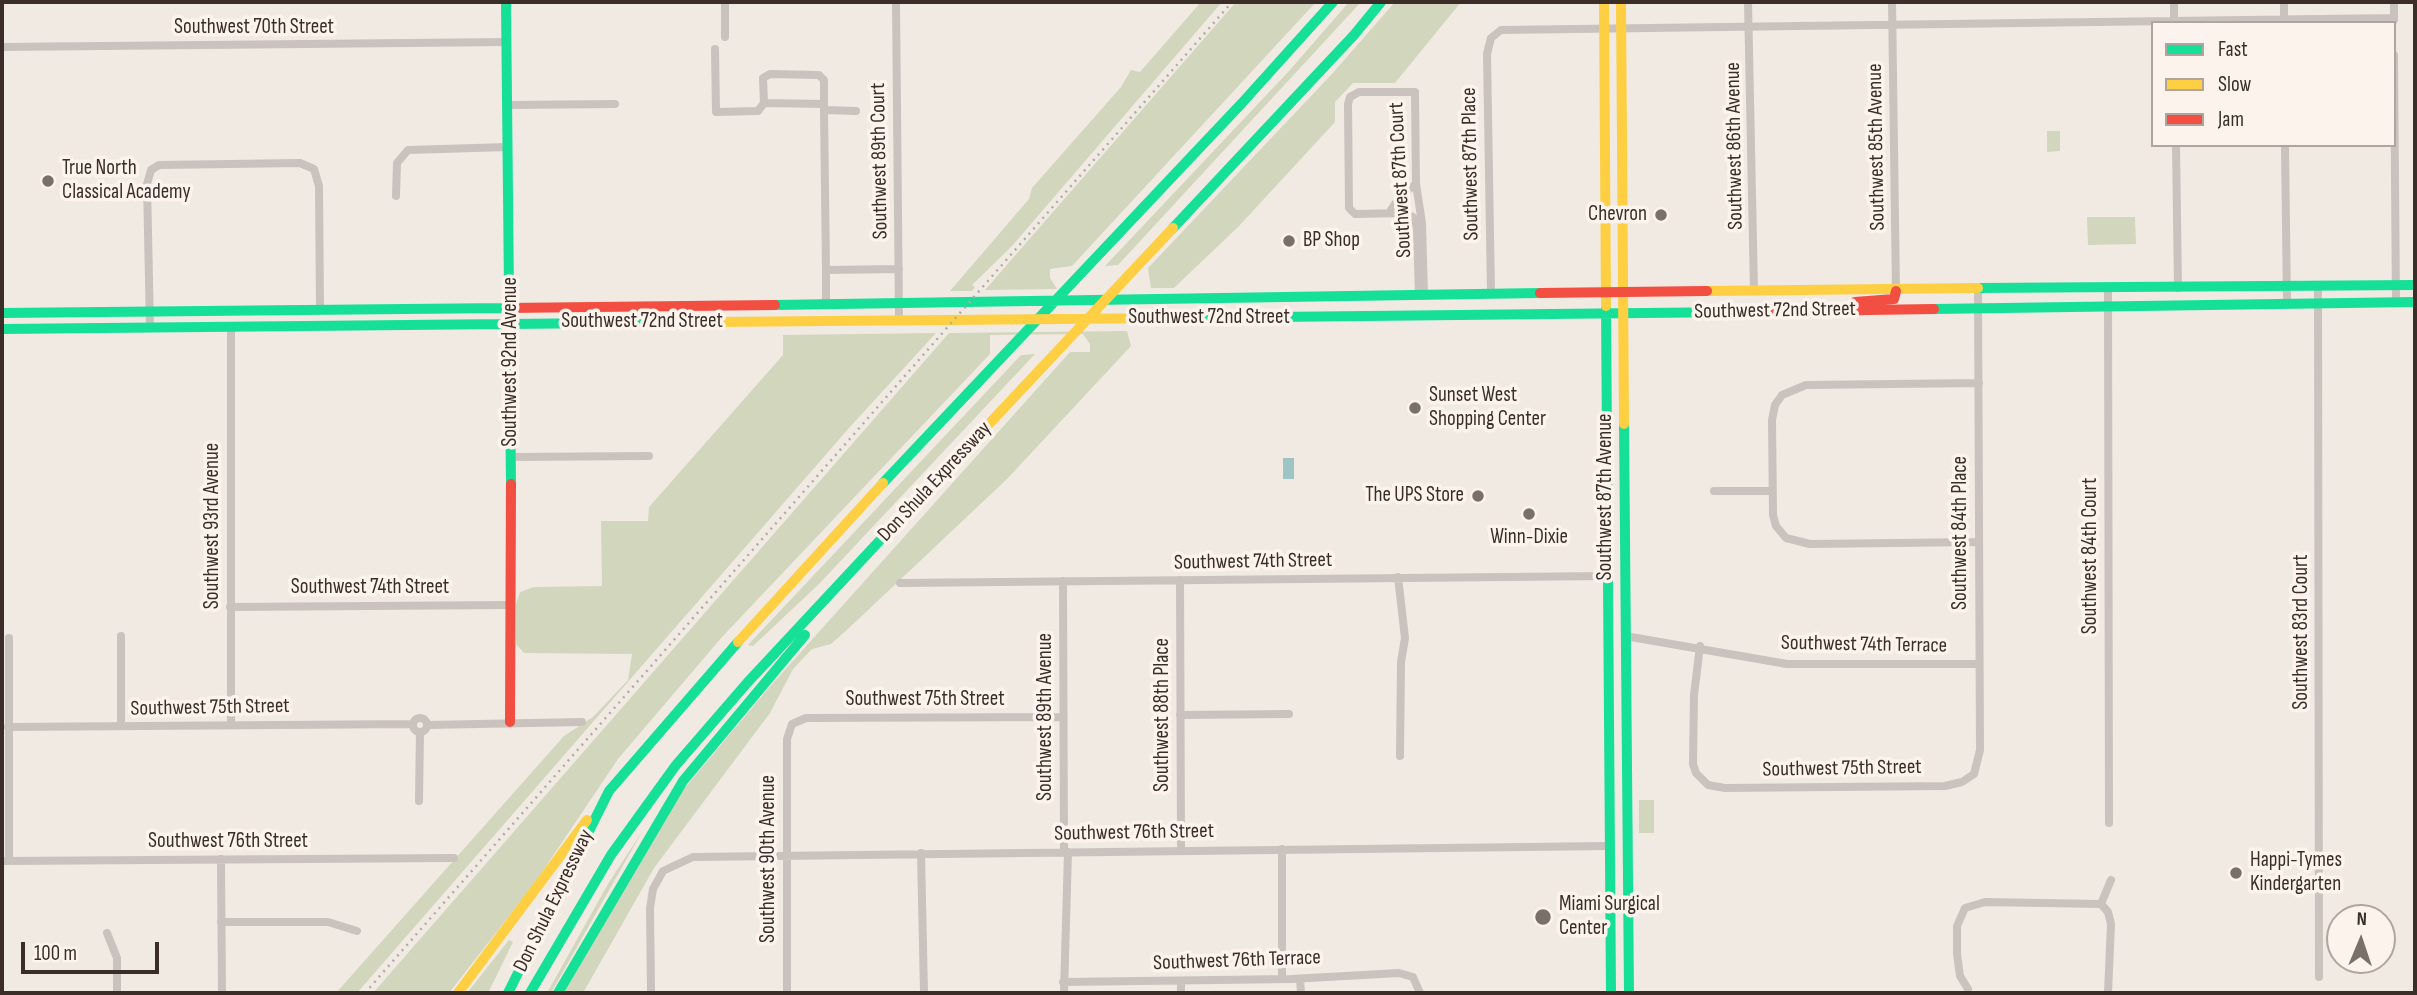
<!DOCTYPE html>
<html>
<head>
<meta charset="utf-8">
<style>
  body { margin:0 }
  #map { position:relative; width:2417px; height:995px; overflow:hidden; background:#f0eae3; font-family:"Sofia Sans Condensed",sans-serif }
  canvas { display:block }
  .frame { position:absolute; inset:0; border:4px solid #3b2e29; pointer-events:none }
  .legend { position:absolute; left:2151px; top:21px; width:245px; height:126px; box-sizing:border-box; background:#fcf4ec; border:2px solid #afa59e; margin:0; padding:9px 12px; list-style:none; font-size:21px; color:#3b2e29 }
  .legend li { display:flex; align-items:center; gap:14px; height:35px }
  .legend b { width:35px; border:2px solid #afa59e }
  .north { position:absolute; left:2326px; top:904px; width:70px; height:70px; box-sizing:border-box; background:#fcf4ec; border:2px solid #afa59e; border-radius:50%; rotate:2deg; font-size:19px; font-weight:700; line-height:28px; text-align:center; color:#3b2e29 }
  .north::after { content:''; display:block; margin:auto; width:24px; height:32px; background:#7a706a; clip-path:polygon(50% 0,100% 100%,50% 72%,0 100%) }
  .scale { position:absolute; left:21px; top:942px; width:138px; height:32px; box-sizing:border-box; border:4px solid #3b2e29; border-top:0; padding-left:9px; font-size:21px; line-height:24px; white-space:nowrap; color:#3b2e29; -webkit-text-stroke:5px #fcf4ec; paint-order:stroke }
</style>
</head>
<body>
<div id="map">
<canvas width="2417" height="995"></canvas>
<div class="frame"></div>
<ul class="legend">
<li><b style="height:9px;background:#16e098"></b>Fast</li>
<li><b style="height:9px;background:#ffcf43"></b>Slow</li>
<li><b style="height:9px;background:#f24e42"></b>Jam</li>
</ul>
<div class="north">N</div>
<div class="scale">100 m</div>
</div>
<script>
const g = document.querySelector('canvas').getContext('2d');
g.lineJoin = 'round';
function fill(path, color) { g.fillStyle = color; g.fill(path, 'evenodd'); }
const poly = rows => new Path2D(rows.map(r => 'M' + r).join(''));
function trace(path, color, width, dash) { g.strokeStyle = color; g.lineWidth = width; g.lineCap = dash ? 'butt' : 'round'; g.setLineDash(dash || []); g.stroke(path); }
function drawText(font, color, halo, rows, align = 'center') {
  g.font = font + ' "Sofia Sans Condensed",sans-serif'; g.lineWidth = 7; g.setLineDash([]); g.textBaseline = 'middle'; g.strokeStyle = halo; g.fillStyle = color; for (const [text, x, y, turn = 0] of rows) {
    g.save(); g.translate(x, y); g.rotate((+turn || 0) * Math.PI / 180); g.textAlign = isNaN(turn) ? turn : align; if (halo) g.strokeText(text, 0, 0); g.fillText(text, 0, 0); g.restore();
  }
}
const green = poly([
  [1201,2,1222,2,1012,246,972,285,975,287,972,291,950,291,1029,199,1032,188,1121,87,1131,70,1140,72],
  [1236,2,1316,2,1072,266,1050,269,1050,278,1057,289,985,290],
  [1349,2,1361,2,1118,265,1105,266,1289,71],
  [1395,2,1461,2,1395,83,1353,83,1335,102,1335,122,1239,226,1174,288,1151,288,1148,268,1331,75],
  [2047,131,2060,131,2060,151,2047,152],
  [2087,217,2135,217,2136,244,2088,245],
  [1127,331,1131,346,1007,479,849,628,831,644,812,649,793,669,770,713,654,868,583,993,564,993,677,797,774,682,1070,352,1090,352,1090,344,1083,334,990,335,990,354,722,637,618,759,534,884,449,993,373,993,949,333],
  [936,333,849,428,357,993,336,993,564,736,593,717,628,680,632,654,524,653,516,644,516,604,520,592,534,587,602,586,601,521,648,521,649,507,783,355,783,335],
  [1035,354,819,584,753,646,748,645,1021,355],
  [1639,800,1654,800,1654,833,1639,833],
  [643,830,551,993,547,993,608,884],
  [509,940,513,942,488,993,467,993]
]);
const water = poly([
  [1283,458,1294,458,1294,479,1283,479]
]);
const street = poly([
  [896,2,899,320],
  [1748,2,1754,291],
  [1892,2,1896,291],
  [2174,2,2174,23],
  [2284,2,2284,23],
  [2394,2,2394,20],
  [725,37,725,2],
  [2,47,507,42],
  [715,49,716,112,758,111,764,103,824,104,824,110],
  [2394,55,2396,302],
  [764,103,763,78,770,74,819,75,824,80,824,104],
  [508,105,615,104],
  [2176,145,2178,288],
  [2285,145,2287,304],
  [396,196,397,163,408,150,508,147],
  [1389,213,1401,195,1416,184],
  [826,270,824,110,856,111],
  [2318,287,2319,977],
  [2108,289,2109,823],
  [1491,294,1487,54,1491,38,1501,30,2394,18],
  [1419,296,1417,229,1413,217,1405,213,1355,214,1349,208,1348,104,1350,97,1359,92,1415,92,1416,184,1422,223,1424,296],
  [826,303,826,270,899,269],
  [231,327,231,725],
  [150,328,147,184,151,170,159,165,300,163,314,169,319,186,320,309],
  [1979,383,1806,385,1782,395,1775,405,1772,420,1773,515,1776,526,1786,538,1810,544,1979,542],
  [511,457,649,456],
  [1714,491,1772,491],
  [1398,577,1405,638,1401,662,1400,756],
  [1180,580,1181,850],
  [1063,581,1064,852],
  [900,583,1607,576],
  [230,607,510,605],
  [121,636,121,726],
  [1625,636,1787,664,1979,664],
  [1700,646,1694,695,1693,764,1696,773,1708,785,1725,788,1945,786,1962,782,1974,774,1980,750,1978,290],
  [1180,715,1289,714],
  '413 725a7 7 0 1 1 14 0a7 7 0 1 1-14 0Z',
  [427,725,582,722],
  [8,727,413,724],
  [419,801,420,732],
  [921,853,924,993],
  [221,859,222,993],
  [2,861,454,858],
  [9,861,9,638],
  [2101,904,2108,912,2111,924,2108,993],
  [2101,904,2111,880],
  [221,922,328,922,357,931],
  [107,933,117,958,117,993],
  [1282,979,1282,849],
  [1300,979,1301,993],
  [1063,982,1291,979,1399,973,1413,977,1420,993],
  [1968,989,1960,976,1957,954,1957,926,1965,908,1985,902,2101,904],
  [651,993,650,908,653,889,663,871,693,857,1608,846],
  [787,993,787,739,792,724,806,718,1063,717],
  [1064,993,1068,852],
  [1181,993,1181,981]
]);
const fast = poly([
  [506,2,511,484],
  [1173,228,1354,35,1381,2],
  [1978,288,2415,285],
  [775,305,1540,293],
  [1606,306,1611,993],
  [1934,309,2415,302],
  [2,313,506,308],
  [1181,318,1737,312],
  [2,329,710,322],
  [1624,424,1629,993],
  [883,483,1242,103,1333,2],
  [508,993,609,791,738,642],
  [530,993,611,855,676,765,747,683,926,491],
  [558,993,683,781,805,635]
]);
const slow = poly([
  [1604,2,1606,306],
  [1621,2,1624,424],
  [1707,291,1978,288],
  [710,322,1181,318],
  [926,491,1173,228],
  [738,642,883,483],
  [458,993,587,820]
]);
const jam = poly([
  [1540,293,1707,291],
  [506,308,775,305],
  [1849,310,1855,302,1894,299,1896,291],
  [1737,312,1934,309],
  [510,722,511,484]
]);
const rail = poly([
  [365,993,1232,2]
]);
const markers = [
  [48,181,7,"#7a706a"],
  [1661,215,7,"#7a706a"],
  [1289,241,7,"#7a706a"],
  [1415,408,7,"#7a706a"],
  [1478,496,7,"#7a706a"],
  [1529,514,7,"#7a706a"],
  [2236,873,7,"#7a706a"],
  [1543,917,9,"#7a706a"]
];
const streetNames = [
  ["Southwest 70th Street",254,28],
  ["Southwest 86th Avenue",1735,146,-91],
  ["Southwest 85th Avenue",1877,147,-91],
  ["Southwest 89th Court",880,161,-91],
  ["Southwest 87th Place",1471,164,-91],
  ["Southwest 87th Court",1401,180,-93],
  ["Southwest 72nd Street",1775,311,-1],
  ["Southwest 72nd Street",1209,318],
  ["Southwest 72nd Street",642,322],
  ["Southwest 92nd Avenue",511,362,-90],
  ["Don Shula Expressway",935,482,-47],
  ["Southwest 87th Avenue",1606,497,-90],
  ["Southwest 93rd Avenue",213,526,-90],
  ["Southwest 84th Place",1961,533,-90],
  ["Southwest 84th Court",2091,556,-90],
  ["Southwest 74th Street",1253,562,-1],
  ["Southwest 74th Street",370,588],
  ["Southwest 83rd Court",2302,632,-90],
  ["Southwest 74th Terrace",1864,645,1],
  ["Southwest 75th Street",925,700],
  ["Southwest 75th Street",210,708,-1],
  ["Southwest 88th Place",1163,715,-90],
  ["Southwest 89th Avenue",1046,717,-90],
  ["Southwest 75th Street",1842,769,-1],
  ["Southwest 76th Street",1134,833,-1],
  ["Southwest 76th Street",228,842],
  ["Southwest 90th Avenue",769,859,-90],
  ["Don Shula Expressway",554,901,-64],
  ["Southwest 76th Terrace",1237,961,-2]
];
const poiNames = [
  ["True North",62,169],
  ["Classical Academy",62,193],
  ["Chevron",1647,215,"right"],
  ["BP Shop",1303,241],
  ["Sunset West",1429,396],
  ["Shopping Center",1429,420],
  ["The UPS Store",1464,496,"right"],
  ["Winn-Dixie",1529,538,"center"],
  ["Happi-Tymes",2250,861],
  ["Kindergarten",2250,885],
  ["Miami Surgical",1559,905],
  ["Center",1559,929]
];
fill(green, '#d2d6bc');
fill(water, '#9dc5c3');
trace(street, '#cac2bc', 8);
trace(fast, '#16e098', 10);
trace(slow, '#ffcf43', 10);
trace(jam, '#f24e42', 10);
trace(rail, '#b1aba7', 2.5, [2, 5]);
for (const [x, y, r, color] of markers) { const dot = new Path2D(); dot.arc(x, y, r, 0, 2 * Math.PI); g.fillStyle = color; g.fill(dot); trace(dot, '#fcf4ec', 2.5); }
drawText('21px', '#3b2e29', '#fcf4ec', streetNames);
drawText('21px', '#3b2e29', '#fcf4ec', poiNames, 'left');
</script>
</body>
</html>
